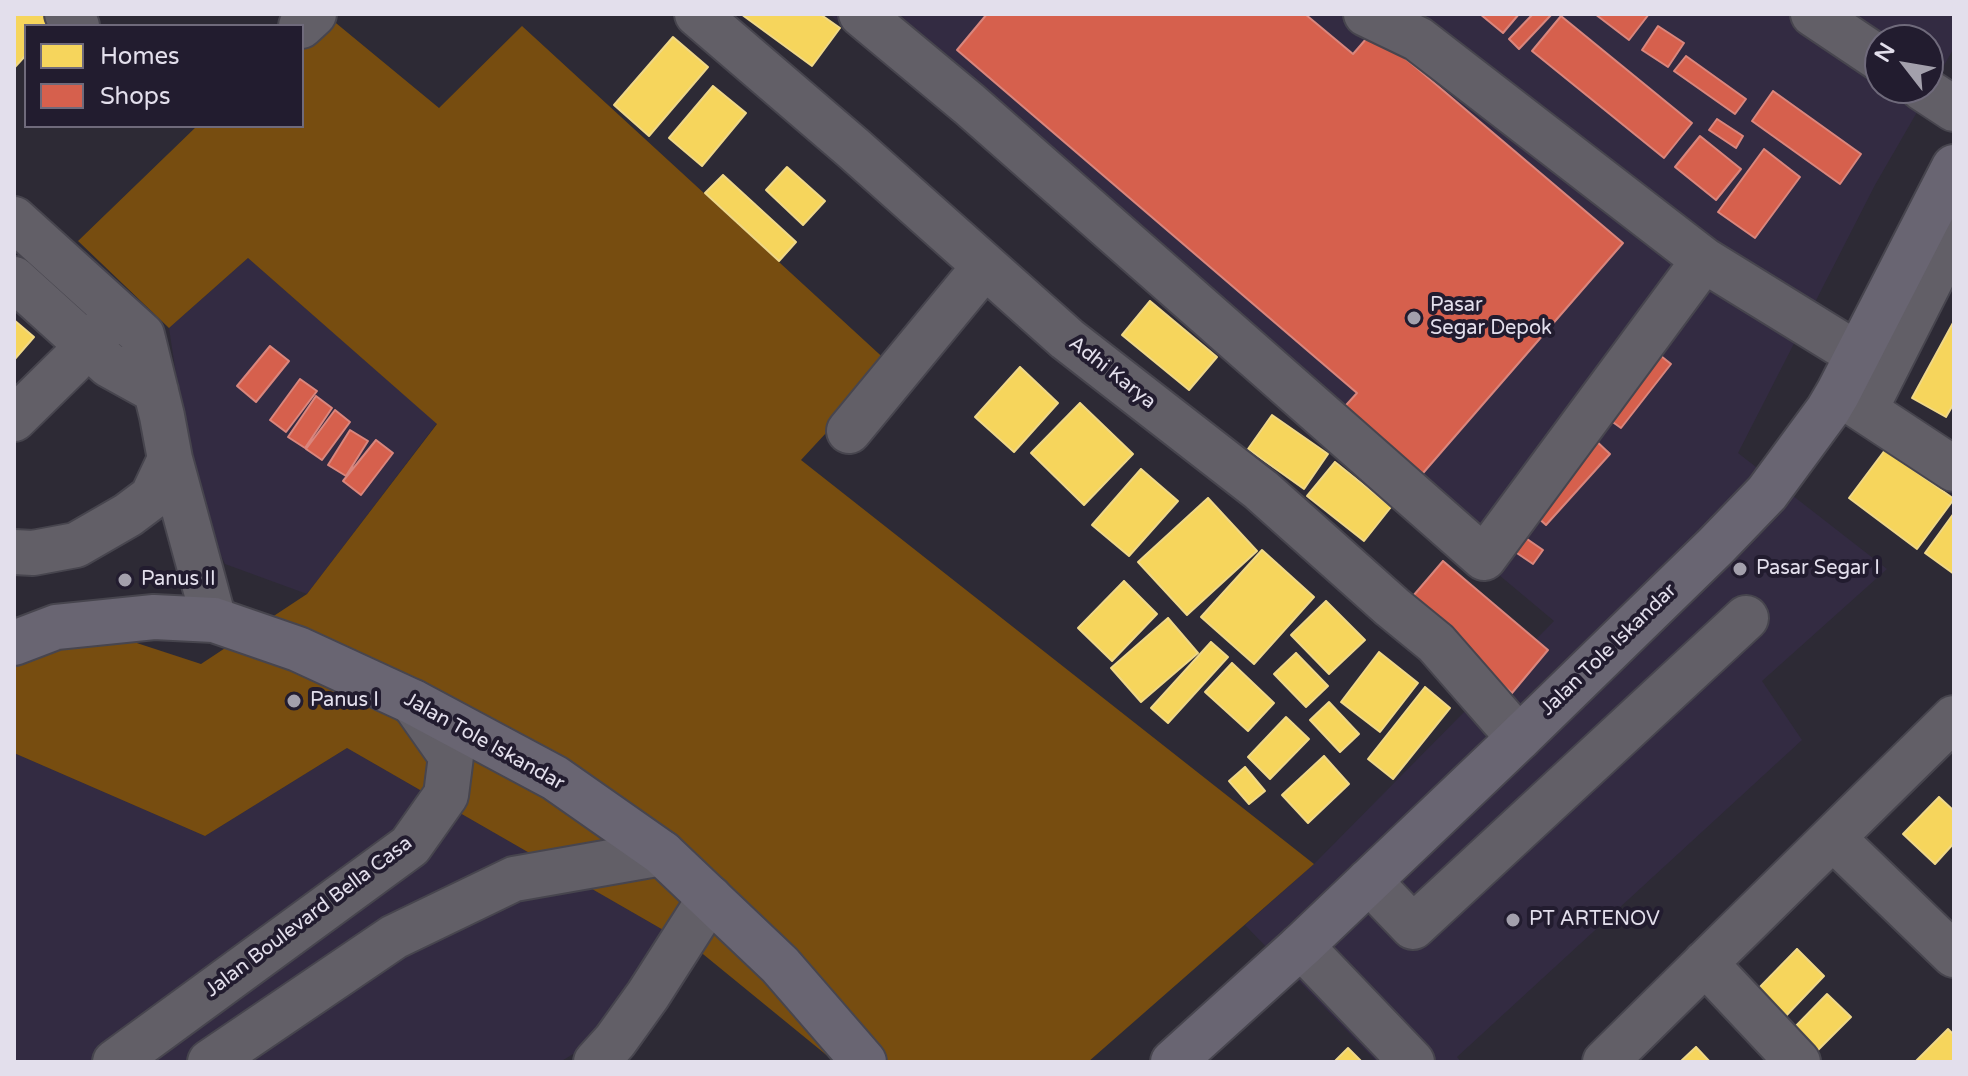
<!DOCTYPE html>
<html>
<head>
<meta charset="utf-8">
<style>
  body { margin:0 }
  #map { position:relative; width:1968px; height:1076px; overflow:hidden; background:#2d2a35; font-family:"Varela Round",sans-serif }
  canvas { display:block }
  .frame { position:absolute; inset:0; border:16px solid #e3dfec; pointer-events:none }
  .legend { position:absolute; left:24px; top:24px; width:280px; height:104px; box-sizing:border-box; background:#221c2f; border:2px solid #6f6a7b; margin:0; padding:10px 14px; list-style:none; font-size:24px; color:#e3dfec }
  .legend li { display:flex; align-items:center; gap:16px; height:40px }
  .legend b { width:40px; border:2px solid #6f6a7b }
  .north { position:absolute; left:1864px; top:24px; width:80px; height:80px; box-sizing:border-box; background:#221c2f; border:2px solid #6f6a7b; border-radius:50%; rotate:301deg; font-size:22px; font-weight:700; line-height:32px; text-align:center; color:#e3dfec }
  .north::after { content:''; display:block; margin:auto; width:28px; height:36px; background:#a3a0ac; clip-path:polygon(50% 0,100% 100%,50% 72%,0 100%) }
</style>
</head>
<body>
<div id="map">
<canvas width="1968" height="1076"></canvas>
<div class="frame"></div>
<ul class="legend">
<li><b style="height:22px;background:#f6d55c"></b>Homes</li>
<li><b style="height:22px;background:#d6604d"></b>Shops</li>
</ul>
<div class="north">N</div>
</div>
<script>
const g = document.querySelector('canvas').getContext('2d');
g.lineJoin = 'round';
function fill(path, color) { g.fillStyle = color; g.fill(path, 'evenodd'); }
const poly = rows => new Path2D(rows.map(r => 'M' + r).join(''));
function trace(path, color, width, dash) { g.strokeStyle = color; g.lineWidth = width; g.lineCap = dash ? 'butt' : 'round'; g.setLineDash(dash || []); g.stroke(path); }
function drawText(font, color, halo, rows, align = 'center') {
  g.font = font + ' "Varela Round",sans-serif'; g.lineWidth = 8; g.setLineDash([]); g.textBaseline = 'middle'; g.strokeStyle = halo; g.fillStyle = color; for (const [text, x, y, turn = 0] of rows) {
    g.save(); g.translate(x, y); g.rotate((+turn || 0) * Math.PI / 180); g.textAlign = isNaN(turn) ? turn : align; if (halo) g.strokeText(text, 0, 0); g.fillText(text, 0, 0); g.restore();
  }
}
const built = poly([
  [829,14,1954,14,1954,48,1875,185,1738,453,1887,569,1762,681,1802,740,1457,1057,1461,1062,1377,1062,1245,925,1314,864,1554,621],
  [1880,40,1928,40,1928,88,1880,88],
  [248,258,437,423,307,594,225,564,195,501,169,328],
  [347,748,698,950,624,1023,560,1062,14,1062,14,753,205,836]
]);
const forest = poly([
  [325,14,439,108,522,26,890,364,801,460,1314,864,1088,1062,835,1062,698,950,347,748,205,836,14,753,14,659,97,630,201,664,307,594,437,424,248,258,169,328,78,241,197,126,302,126,302,26]
]);
const homes = poly([
  [14,14,49,14,53,26,26,26,26,55,15,67,14,14],
  [741,14,820,14,840,28,812,66,741,14],
  [673,37,708,67,649,136,614,105,673,37],
  [713,86,746,113,702,166,669,138,713,86],
  [787,167,825,201,803,225,766,190,787,167],
  [723,175,796,242,779,261,705,193,723,175],
  [1150,301,1217,357,1189,390,1122,335,1150,301],
  [14,320,34,337,14,360,14,320],
  [1954,321,1954,403,1946,417,1912,398,1954,321],
  [1020,367,1058,403,1014,452,975,417,1020,367],
  [1080,403,1133,454,1084,505,1031,453,1080,403],
  [1272,415,1328,454,1304,489,1248,449,1272,415],
  [1885,450,1954,499,1917,549,1849,498,1885,450],
  [1335,462,1391,507,1364,541,1307,496,1335,462],
  [1141,469,1178,501,1129,556,1092,525,1141,469],
  [1208,498,1257,551,1187,615,1138,562,1208,498],
  [1954,513,1954,574,1925,553,1954,513],
  [1262,550,1314,597,1254,664,1201,617,1262,550],
  [1124,581,1157,614,1112,661,1078,628,1124,581],
  [1326,601,1365,640,1329,674,1291,635,1326,601],
  [1168,618,1198,653,1141,702,1111,668,1168,618],
  [1211,642,1228,657,1168,723,1151,708,1211,642],
  [1379,652,1418,683,1380,732,1341,702,1379,652],
  [1296,653,1328,686,1306,707,1274,674,1296,653],
  [1232,663,1274,703,1248,731,1205,692,1232,663],
  [1425,687,1450,708,1393,779,1368,759,1425,687],
  [1329,702,1359,734,1340,752,1310,720,1329,702],
  [1286,717,1309,739,1270,779,1248,757,1286,717],
  [1324,756,1349,784,1308,823,1282,795,1324,756],
  [1245,767,1265,791,1249,804,1229,781,1245,767],
  [1939,797,1954,811,1954,843,1935,864,1903,834,1939,797],
  [1797,949,1824,976,1783,1019,1755,992,1797,949],
  [1827,994,1851,1017,1813,1055,1790,1032,1827,994],
  [1948,1029,1954,1035,1954,1062,1915,1062,1948,1029],
  [1696,1047,1710,1062,1680,1062,1696,1047],
  [1348,1048,1362,1062,1334,1062,1348,1048]
]);
const shops = poly([
  [987,14,1305,14,1353,54,1373,31,1623,243,1417,480,1338,414,1357,393,957,50,987,14],
  [1480,14,1519,14,1503,33,1480,14],
  [1533,14,1552,14,1519,49,1509,39,1533,14],
  [1595,14,1649,14,1629,40,1595,14],
  [1561,16,1692,123,1664,158,1532,51,1561,16],
  [1658,26,1684,43,1668,67,1642,50,1658,26],
  [1686,56,1746,99,1735,114,1674,71,1686,56],
  [1773,91,1861,154,1840,184,1752,121,1773,91],
  [1717,119,1743,136,1736,148,1709,130,1717,119],
  [1700,136,1741,169,1716,200,1675,167,1700,136],
  [1764,149,1800,177,1755,238,1718,212,1764,149],
  [270,346,289,361,256,402,237,386,270,346],
  [1651,348,1671,364,1621,428,1600,413,1651,348],
  [300,379,317,391,286,432,270,420,300,379],
  [316,396,332,408,305,448,288,437,316,396],
  [335,410,350,422,322,460,306,449,335,410],
  [350,430,368,441,346,476,328,465,350,430],
  [1593,438,1610,454,1546,525,1528,509,1593,438],
  [376,440,393,453,361,495,343,481,376,440],
  [1514,530,1543,550,1533,564,1505,545,1514,530],
  [1443,561,1548,650,1512,693,1407,603,1443,561]
]);
const minor = poly([
  [67,14,77,26],
  [697,14,853,148,1067,339,1261,490,1392,607,1436,643,1519,738],
  [861,14,969,104,1484,558,1704,260],
  [1366,14,1418,39,1704,260,1858,355],
  [1813,14,1880,59],
  [301,26,314,14],
  [1922,88,1954,109],
  [14,219,142,335,162,416,170,459,214,620],
  [14,279,109,365,156,391],
  [1840,394,1954,469],
  [1865,410,1954,234],
  [14,419,72,362,106,326],
  [849,431,985,266],
  [14,552,33,553,76,545,128,515,152,497,170,459],
  [1833,838,1954,955],
  [1369,881,1413,927,1746,618],
  [1301,946,1412,1062],
  [1705,963,1798,1062],
  [115,1062,410,846,446,795,451,756,413,702],
  [210,1062,394,937,514,879,662,853],
  [596,1062,615,1041,648,995,710,898],
  [1605,1062,1954,718]
]);
const major = poly([
  [14,643,56,627,154,617,214,620,298,649,413,702,555,778,662,853,780,965,864,1062],
  [1173,1062,1301,946,1519,738,1716,546,1767,493,1828,410,1838,393,1954,167]
]);
const markers = [
  [1414,318,8,"#a3a0ac"],
  [1740,569,8,"#a3a0ac"],
  [125,580,8,"#a3a0ac"],
  [294,701,8,"#a3a0ac"],
  [1513,920,8,"#a3a0ac"]
];
const poiNames = [
  ["Pasar",1430,306],
  ["Segar Depok",1430,329],
  ["Pasar Segar I",1756,569],
  ["Panus II",141,580],
  ["Panus I",310,701],
  ["PT ARTENOV",1529,920]
];
const streetNames = [
  ["Adhi Karya",1112,373,38],
  ["Jalan Tole Iskandar",1609,650,-44],
  ["Jalan Tole Iskandar",484,742,29],
  ["Jalan Boulevard Bella Casa",309,917,-37]
];
fill(built, '#332b42');
fill(forest, '#774d10');
fill(homes, '#f6d55c');
trace(homes, '#f0d887', 2);
fill(shops, '#d6604d');
trace(shops, '#da867d', 2);
trace(minor, '#47454e', 48);
trace(major, '#47454e', 48);
trace(minor, '#625f67', 44);
trace(major, '#696572', 44);
for (const [x, y, r, color] of markers) { const dot = new Path2D(); dot.arc(x, y, r, 0, 2 * Math.PI); g.fillStyle = color; g.fill(dot); trace(dot, '#221c2f', 3); }
drawText('20px', '#e3dfec', '#221c2f', poiNames, 'left');
drawText('20px', '#e3dfec', '#221c2f', streetNames);
</script>
</body>
</html>
